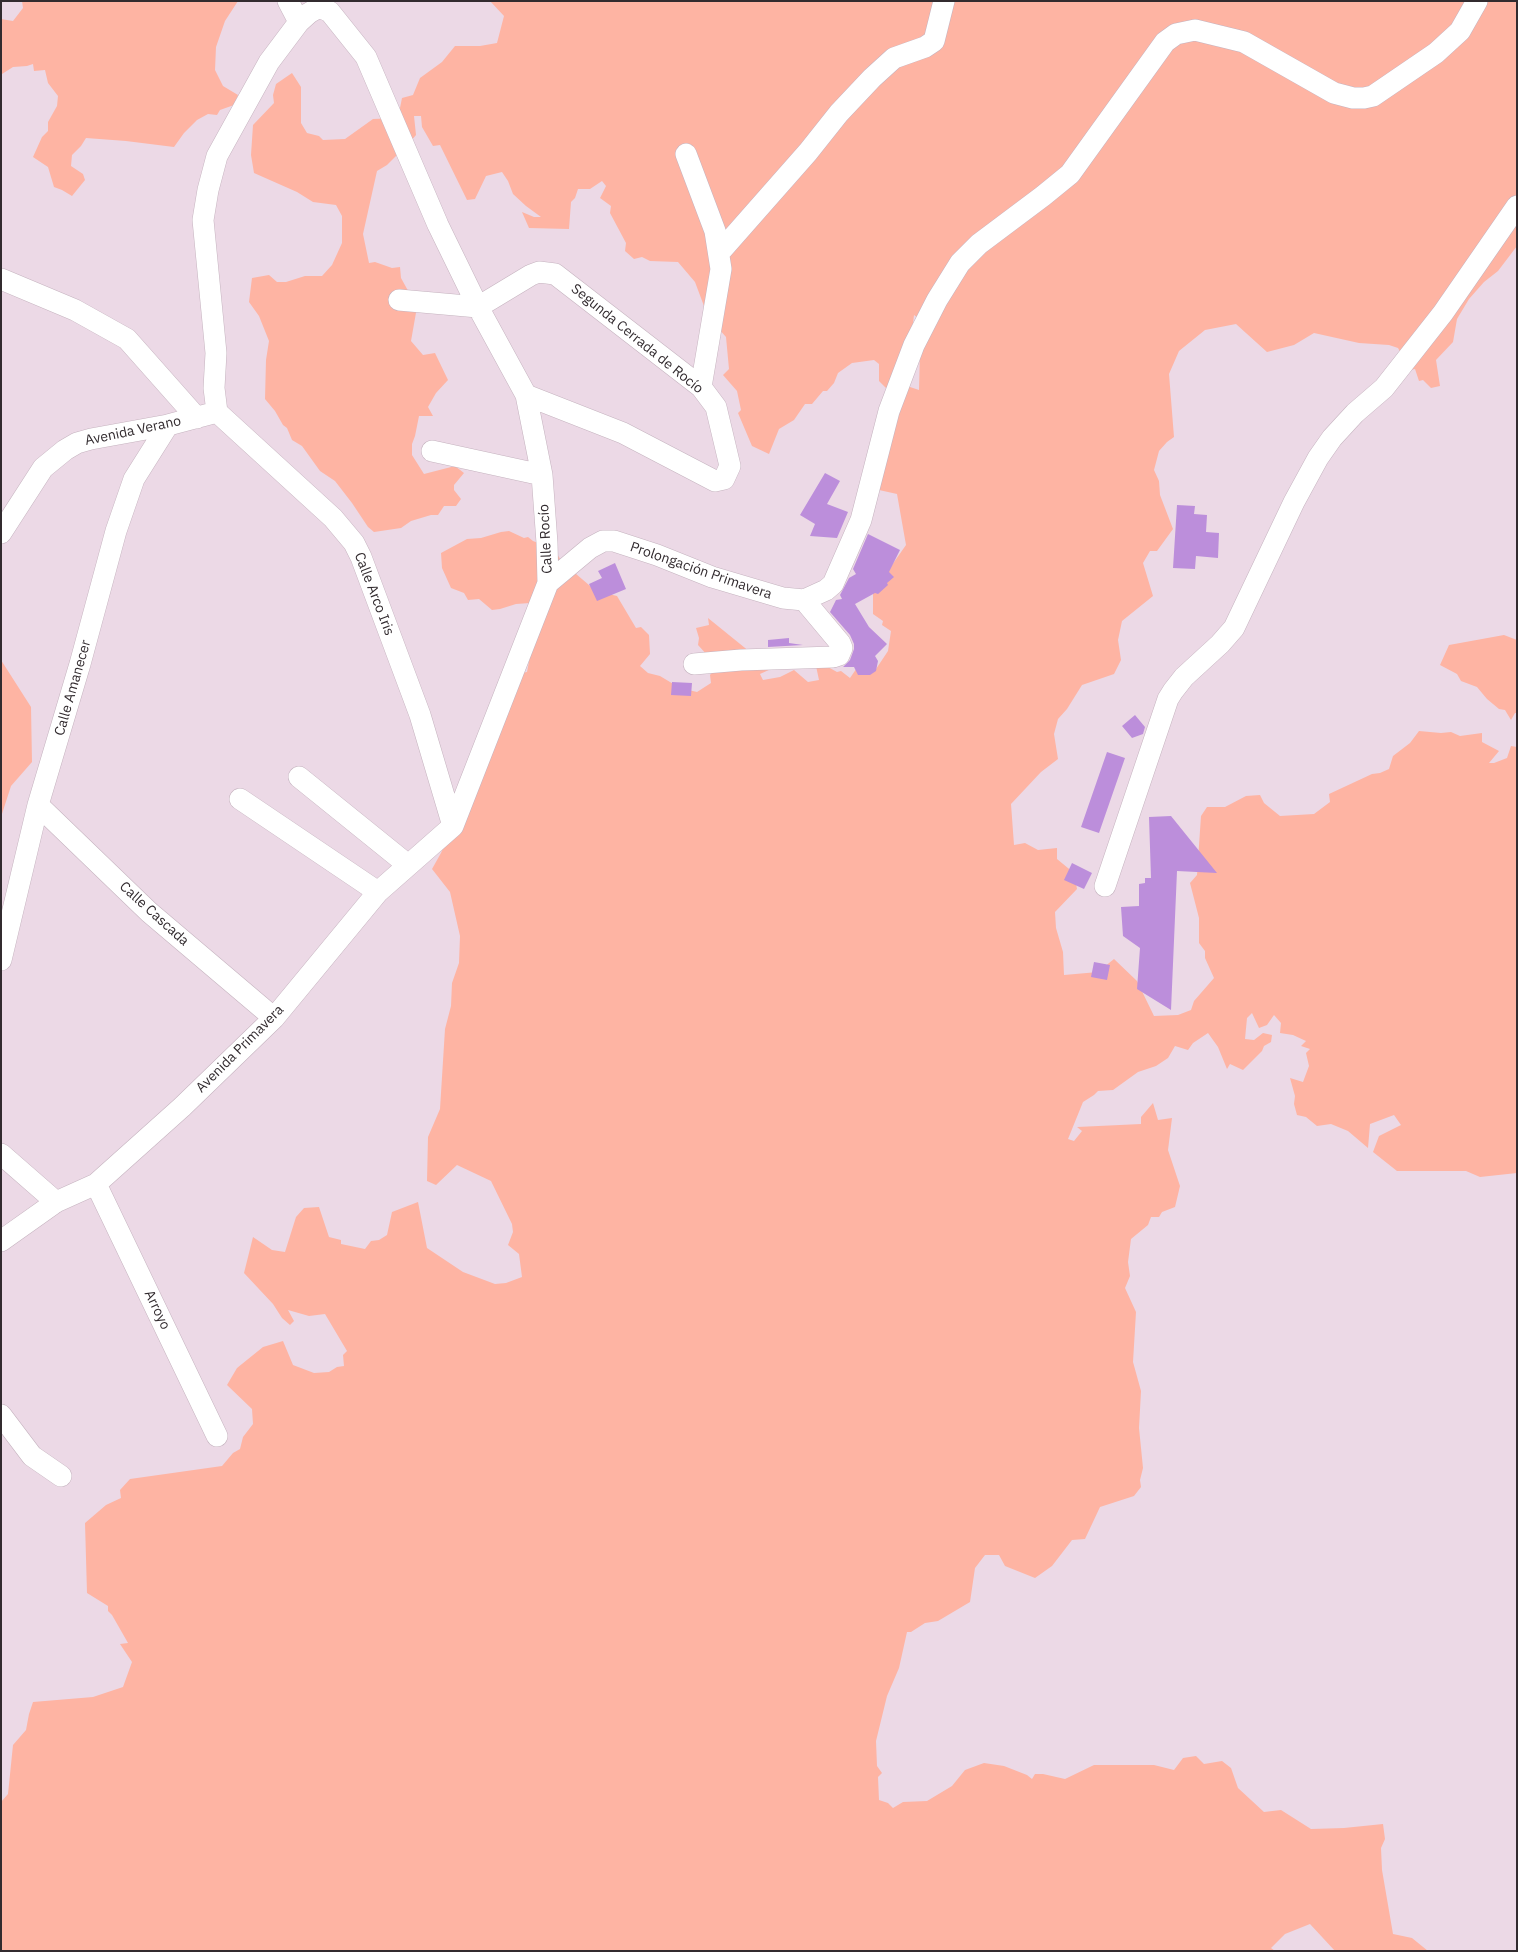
<!DOCTYPE html>
<html>
<head>
<meta charset="utf-8">
<style>
  body { margin:0 }
  #map { position:relative; width:1518px; height:1952px; overflow:hidden; background:#ecd9e6; font-family:"IBM Plex Sans",sans-serif }
  canvas { display:block }
  .frame { position:absolute; inset:0; border:2px solid #322b2f; pointer-events:none }
</style>
</head>
<body>
<div id="map">
<canvas width="1518" height="1952"></canvas>
<div class="frame"></div>
</div>
<script>
const g = document.querySelector('canvas').getContext('2d');
g.lineJoin = 'round';
function fill(path, color) { g.fillStyle = color; g.fill(path, 'evenodd'); }
const poly = rows => new Path2D(rows.map(r => 'M' + r).join(''));
function trace(path, color, width, dash) { g.strokeStyle = color; g.lineWidth = width; g.lineCap = dash ? 'butt' : 'round'; g.setLineDash(dash || []); g.stroke(path); }
function drawText(font, color, halo, rows, align = 'center') {
  g.font = font + ' "IBM Plex Sans",sans-serif'; g.lineWidth = 4; g.setLineDash([]); g.textBaseline = 'middle'; g.strokeStyle = halo; g.fillStyle = color; for (const [text, x, y, turn = 0] of rows) {
    g.save(); g.translate(x, y); g.rotate((+turn || 0) * Math.PI / 180); g.textAlign = isNaN(turn) ? turn : align; if (halo) g.strokeText(text, 0, 0); g.fillText(text, 0, 0); g.restore();
  }
}
const green = poly([
  [22,1,238,1,225,21,216,47,215,70,223,86,238,95,234,105,220,110,217,115,208,114,197,120,184,133,174,147,126,141,86,138,81,146,72,155,71,166,83,174,85,180,72,196,62,190,54,187,48,167,33,157,42,137,48,131,48,122,57,106,58,96,48,83,45,70,34,71,33,64,27,66,13,67,2,74,1,72,1,19,13,21,23,8],
  [490,1,1517,1,1517,246,1498,271,1484,282,1469,299,1457,319,1453,342,1436,360,1440,386,1431,388,1423,380,1419,381,1415,369,1410,370,1398,348,1389,345,1359,343,1314,333,1294,345,1267,352,1236,324,1205,330,1179,351,1169,374,1174,437,1167,442,1159,451,1154,470,1159,481,1160,495,1173,529,1157,551,1150,551,1143,563,1153,596,1122,621,1118,640,1121,660,1114,674,1082,685,1067,709,1058,719,1054,734,1058,759,1041,772,1011,804,1014,845,1025,843,1038,850,1057,848,1057,859,1074,873,1077,889,1055,912,1056,928,1063,952,1064,975,1098,972,1114,959,1137,981,1154,1016,1178,1015,1191,1010,1194,1001,1214,978,1205,958,1205,951,1199,943,1199,918,1190,883,1197,875,1201,816,1207,807,1225,807,1246,796,1260,795,1264,803,1280,816,1314,814,1330,802,1329,794,1372,774,1380,773,1389,769,1393,756,1410,743,1419,731,1441,733,1451,732,1460,736,1482,733,1482,742,1499,751,1489,763,1494,763,1507,758,1511,746,1517,747,1517,1173,1480,1177,1466,1171,1397,1171,1373,1152,1379,1136,1401,1125,1394,1115,1370,1124,1368,1148,1348,1131,1331,1124,1317,1126,1306,1117,1297,1115,1294,1104,1295,1096,1290,1078,1303,1082,1309,1066,1306,1053,1310,1049,1301,1046,1306,1041,1293,1035,1280,1033,1281,1023,1274,1015,1267,1025,1259,1028,1252,1013,1247,1018,1245,1039,1254,1040,1263,1033,1272,1035,1271,1042,1264,1046,1262,1051,1243,1070,1230,1064,1227,1069,1218,1047,1208,1033,1193,1043,1188,1050,1175,1046,1168,1058,1156,1066,1138,1072,1113,1090,1098,1091,1094,1095,1083,1102,1068,1139,1074,1141,1082,1131,1077,1127,1141,1124,1141,1117,1153,1103,1158,1120,1172,1118,1168,1150,1180,1186,1175,1207,1162,1212,1159,1217,1151,1217,1148,1225,1131,1239,1128,1262,1130,1276,1125,1288,1136,1312,1133,1362,1141,1391,1139,1428,1143,1468,1140,1480,1141,1487,1134,1496,1100,1507,1085,1539,1072,1540,1052,1566,1035,1578,1005,1566,999,1555,985,1555,975,1568,970,1602,938,1621,925,1623,911,1632,907,1632,899,1668,887,1696,876,1741,877,1766,882,1773,878,1777,879,1800,888,1803,893,1808,903,1802,927,1801,952,1786,965,1770,984,1763,1004,1766,1027,1775,1032,1779,1035,1774,1043,1774,1065,1779,1094,1765,1154,1765,1174,1770,1183,1758,1196,1756,1204,1764,1222,1761,1231,1768,1238,1788,1264,1812,1281,1810,1311,1829,1344,1828,1383,1824,1385,1839,1381,1848,1382,1870,1393,1934,1412,1938,1428,1951,1335,1951,1310,1924,1285,1934,1271,1948,1275,1951,1,1951,1,1802,8,1794,13,1745,26,1730,29,1714,33,1702,93,1697,123,1687,132,1662,120,1644,128,1643,112,1615,108,1611,108,1606,87,1593,85,1523,106,1505,121,1498,120,1490,130,1479,222,1466,233,1453,240,1449,243,1437,253,1424,252,1409,227,1385,237,1368,263,1347,283,1341,293,1365,314,1373,329,1372,337,1367,344,1366,343,1355,347,1351,325,1314,309,1316,288,1310,294,1321,290,1325,282,1318,273,1304,244,1273,253,1237,272,1250,285,1252,296,1217,304,1208,319,1207,329,1237,341,1240,341,1244,365,1249,371,1241,379,1240,387,1235,392,1212,418,1202,427,1248,463,1272,495,1284,506,1283,522,1277,519,1254,508,1245,513,1232,512,1224,491,1181,457,1165,436,1185,427,1181,428,1137,440,1109,445,1029,451,1006,452,983,459,963,460,936,450,892,432,869,441,853,521,673,527,672,536,625,530,603,516,604,500,609,492,610,479,599,468,600,464,593,451,588,442,568,441,553,467,539,481,538,501,532,509,531,524,538,528,537,533,541,554,549,562,562,596,591,617,596,636,628,641,627,649,635,650,654,640,666,648,673,660,676,680,688,697,692,711,683,710,675,713,671,708,656,698,645,699,638,696,628,709,625,708,618,771,669,760,674,763,680,780,677,794,670,808,682,819,680,816,666,819,662,837,672,841,671,850,678,861,662,876,669,888,651,891,631,882,625,883,621,873,614,873,592,906,545,897,494,879,490,903,380,910,387,919,390,920,352,925,324,914,315,909,357,888,390,879,381,879,364,874,360,852,363,838,373,834,383,827,391,823,391,812,404,805,404,794,420,779,429,769,454,752,446,738,413,741,410,737,391,723,375,729,369,726,337,704,312,704,306,695,282,678,262,650,261,642,257,634,259,625,251,626,243,610,213,611,206,600,198,606,186,602,181,590,189,578,189,575,198,571,202,569,229,529,228,522,212,534,217,541,217,526,206,513,194,508,181,502,172,486,176,475,199,467,200,440,145,433,146,422,127,421,116,414,116,416,135,410,142,387,165,377,171,363,234,369,263,375,262,392,268,400,267,401,278,417,307,411,341,423,355,435,353,448,380,436,393,428,407,433,416,419,416,415,436,412,444,412,455,424,474,455,466,464,473,454,485,454,490,461,499,456,506,444,506,438,515,431,515,411,521,401,528,374,532,368,527,352,503,335,481,320,471,302,446,292,440,287,428,283,425,275,411,265,399,266,360,269,341,259,316,249,302,252,278,269,275,277,282,286,282,305,276,322,276,332,265,342,243,342,216,336,205,313,202,297,192,254,173,251,155,253,125,274,103,273,95,276,84,292,73,301,87,301,123,307,133,319,136,323,140,345,139,373,119,398,118,402,98,413,95,420,78,442,62,455,46,480,46,497,43,504,16],
  [1504,635,1517,640,1517,713,1515,713,1511,720,1505,710,1499,709,1487,699,1477,687,1461,681,1457,674,1440,665,1449,645],
  [1,660,31,707,32,762,11,786,1,817]
]);
const building = poly([
  [825,473,840,481,827,504,848,512,837,538,810,536,815,524,800,515],
  [1177,505,1195,506,1194,514,1207,515,1206,532,1219,533,1218,558,1196,556,1195,569,1173,568],
  [868,534,900,550,889,572,894,577,887,583,888,585,878,594,875,593,855,604,869,627,887,644,875,656,878,661,876,671,870,675,858,675,854,667,843,667,850,660,854,649,854,644,850,635,830,612,836,600,842,599,840,595,849,578,856,574,853,569],
  [615,563,626,589,597,601,589,584,602,578,598,571],
  [789,638,789,643,803,645,768,647,768,640],
  [672,682,692,683,691,696,671,695],
  [1135,715,1145,727,1143,734,1132,738,1122,726],
  [1107,752,1125,758,1099,833,1081,827],
  [1171,816,1217,873,1177,871,1171,1010,1137,989,1140,948,1123,936,1121,907,1139,906,1139,884,1145,883,1145,878,1151,878,1149,817],
  [1072,863,1092,873,1084,889,1064,880],
  [1094,962,1110,965,1107,980,1091,977]
]);
const minor = poly([
  [288,1,299,22],
  [686,154,715,231,721,269,701,387],
  [719,253,808,152,839,113,872,78,894,58,925,47,934,41,944,1],
  [1,279,75,310,127,339,197,418],
  [399,300,478,307],
  [478,307,531,275,539,272,555,274,701,387,716,407,730,466,724,479,715,481,623,433,526,395],
  [217,412,333,518,354,543,361,557,420,715,453,826],
  [432,451,542,475],
  [1,533,43,468,65,450,77,443,91,439,168,425,217,412],
  [548,583,590,548,603,541,614,541,657,555,712,577,783,598,804,600,826,590,833,584,861,520,889,411,914,345,937,300,960,263,979,244,1043,196,1070,174,1165,42,1176,34,1195,30,1244,42,1334,93,1353,98,1364,98,1373,96,1436,53,1460,31,1477,1],
  [694,664,741,660,833,657,839,655,842,648,840,643,804,600],
  [299,777,408,865],
  [240,799,378,892],
  [38,805,149,912,274,1018],
  [1105,886,1168,699,1173,691,1184,677,1220,644,1234,628,1294,502,1318,458,1332,438,1355,413,1384,388,1443,313,1517,206],
  [1,960,38,805,80,664,116,531,134,479,168,425],
  [1,1154,56,1202],
  [96,1184,217,1436],
  [1,1241,56,1202,96,1184,182,1107,274,1018,378,892,453,826,548,583,547,543,542,475,526,395,478,307,438,225,366,57,330,12,322,8,316,9,309,13,299,22,269,62,217,156,208,190,203,220,216,353,214,388,217,412],
  [1,1415,32,1456,61,1476]
]);
const streetNames = [
  ["Segunda Cerrada de Rocío",637,339,39],
  ["Avenida Verano",133,431,-12],
  ["Calle Rocío",546,539,-93],
  ["Prolongación Primavera",701,571,19],
  ["Calle Arco Iris",374,594,69],
  ["Calle Amanecer",73,688,-74],
  ["Calle Cascada",154,914,42],
  ["Avenida Primavera",240,1049,-45],
  ["Arroyo",157,1310,64]
];
fill(green, '#feb4a3');
fill(building, '#bc8edb');
trace(minor, '#c5b3bf', 22);
trace(minor, '#fff', 21);
drawText('14px', '#322b2f', '#fff', streetNames);
</script>
</body>
</html>
